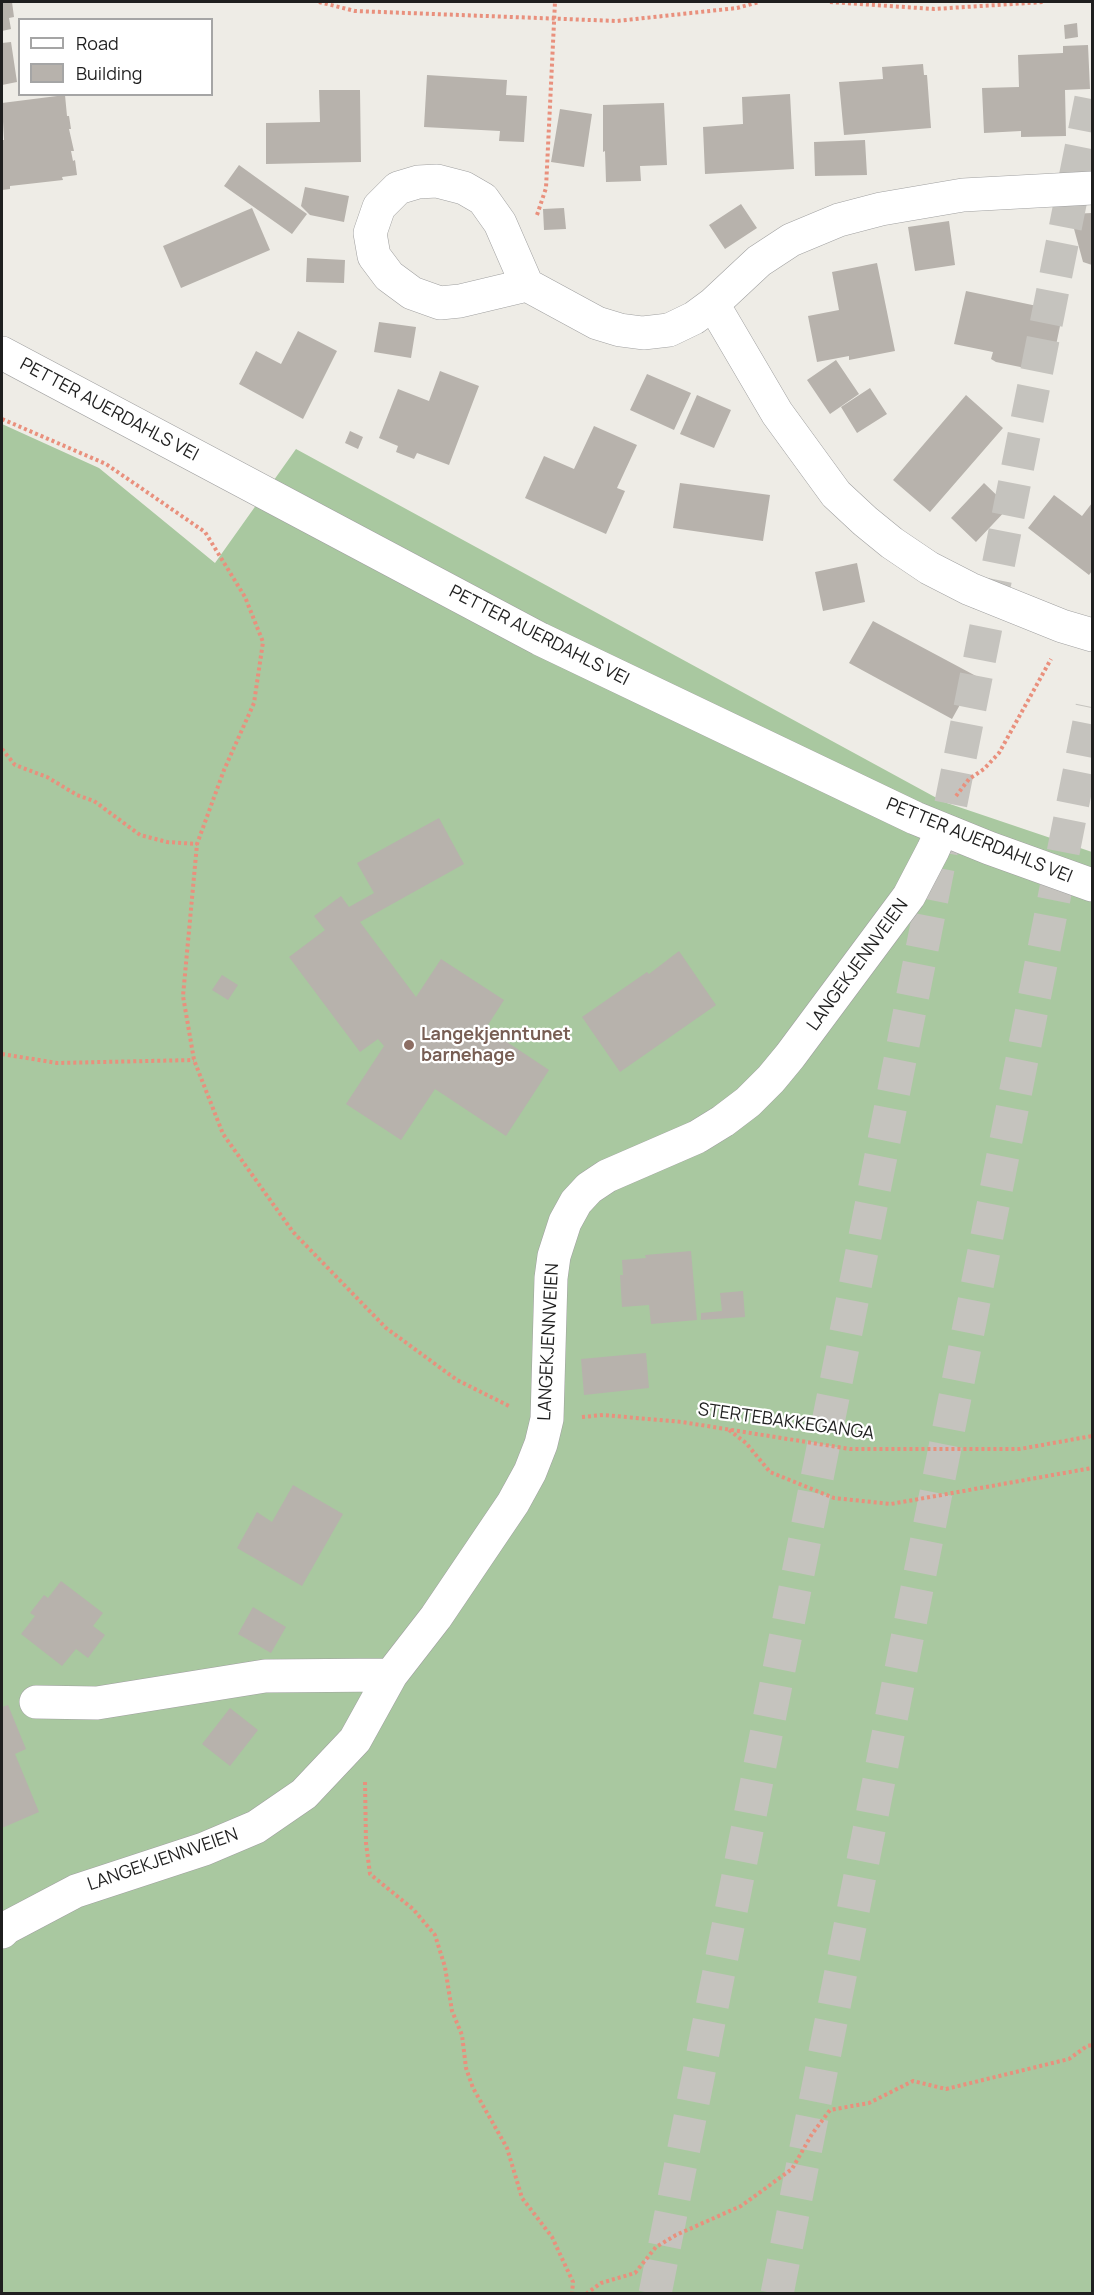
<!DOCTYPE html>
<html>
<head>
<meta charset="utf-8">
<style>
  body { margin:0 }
  #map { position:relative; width:1094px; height:2295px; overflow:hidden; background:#eeece6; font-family:Manrope,sans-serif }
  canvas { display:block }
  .frame { position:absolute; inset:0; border:3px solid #1f1f1f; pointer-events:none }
  .legend { position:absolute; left:18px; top:18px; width:195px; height:78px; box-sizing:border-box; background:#fff; border:2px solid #a5a5a5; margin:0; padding:8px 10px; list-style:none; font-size:18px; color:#1f1f1f }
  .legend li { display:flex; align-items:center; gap:12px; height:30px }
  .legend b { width:30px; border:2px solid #a5a5a5 }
</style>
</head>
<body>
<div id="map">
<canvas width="1094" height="2295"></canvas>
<div class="frame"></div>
<ul class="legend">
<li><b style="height:8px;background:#fff"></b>Road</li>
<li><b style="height:16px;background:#b7b2ac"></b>Building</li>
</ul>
</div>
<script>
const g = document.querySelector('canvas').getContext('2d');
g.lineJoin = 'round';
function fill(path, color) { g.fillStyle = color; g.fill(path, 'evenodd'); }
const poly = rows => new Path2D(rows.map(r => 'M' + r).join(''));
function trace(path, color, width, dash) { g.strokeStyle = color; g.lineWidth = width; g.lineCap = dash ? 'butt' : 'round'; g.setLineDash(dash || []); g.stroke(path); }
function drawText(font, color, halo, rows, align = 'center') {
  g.font = font + ' Manrope,sans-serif'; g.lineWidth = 4.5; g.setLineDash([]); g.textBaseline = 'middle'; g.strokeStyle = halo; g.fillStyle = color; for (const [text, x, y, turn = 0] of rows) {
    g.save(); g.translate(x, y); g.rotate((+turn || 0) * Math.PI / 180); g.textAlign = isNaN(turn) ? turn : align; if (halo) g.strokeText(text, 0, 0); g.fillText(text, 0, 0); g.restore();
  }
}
const forest = poly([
  [2,424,99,468,215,563,296,449,944,802,1092,852,1092,2293,2,2294]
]);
const building = poly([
  [2,2,12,2,14,17,9,18,11,29,2,31],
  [1077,23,1078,37,1065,39,1064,25],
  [11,42,17,82,2,85,2,43],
  [1088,45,1090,89,1065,90,1066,136,1021,137,1021,131,984,133,982,88,1019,87,1018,55,1063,53,1063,46],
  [923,64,924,75,927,75,931,128,844,135,839,82,883,79,882,67],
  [427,75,507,80,506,95,527,96,524,142,499,141,500,131,424,127],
  [319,90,360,90,361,162,266,164,266,123,320,122],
  [790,94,794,169,705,174,703,127,743,124,742,97],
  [65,95,67,116,69,116,71,129,69,129,74,151,71,151,73,161,75,160,77,175,62,177,63,180,10,186,10,189,2,190,2,140,4,140,2,103],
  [664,103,667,165,640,166,641,181,606,182,605,151,603,152,603,105],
  [560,109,592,114,584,167,551,162],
  [865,140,867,175,815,176,814,142],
  [239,165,307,214,292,234,224,186],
  [305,187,349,196,344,222,310,215,301,206],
  [741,204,757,228,725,249,709,225],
  [252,208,270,250,181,288,163,246],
  [564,208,566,229,544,230,543,209],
  [1092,213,1092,265,1083,262,1070,214],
  [949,221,955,265,915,271,908,227],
  [307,258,345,260,344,283,306,282],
  [877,263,895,351,849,360,849,356,817,362,808,316,839,310,832,272],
  [966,291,1037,306,1039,296,1065,302,1054,355,1034,351,1030,369,996,362,991,359,993,352,954,344],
  [379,322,416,327,411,358,374,352],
  [298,331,337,351,303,419,239,384,256,351,281,364],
  [836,360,859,394,830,414,807,380],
  [440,371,479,386,449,465,417,453,414,459,396,452,398,446,379,438,398,389,429,401],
  [647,374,691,393,674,430,630,410],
  [870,388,887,414,857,433,841,407],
  [697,395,731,410,714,448,680,434],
  [966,395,1003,428,930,512,893,480],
  [594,426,637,445,617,488,625,491,606,534,525,498,544,456,574,469],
  [350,431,363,437,358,449,345,443],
  [680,483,770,495,763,541,673,528],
  [984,483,1009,507,976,542,951,518],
  [1054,495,1082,516,1092,503,1092,571,1089,575,1028,528],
  [857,563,865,602,823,611,815,572],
  [873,621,976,676,952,719,849,663],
  [439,818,464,864,360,922,416,997,441,959,504,1000,486,1028,549,1070,506,1136,435,1089,401,1140,346,1104,384,1046,378,1039,360,1052,289,957,325,930,314,916,341,896,349,907,374,893,357,863],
  [679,951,716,1005,620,1072,582,1017,647,972,649,974],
  [222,975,238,985,228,1000,212,990],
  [691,1251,697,1320,651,1324,649,1305,622,1307,620,1275,623,1275,622,1260,646,1258,645,1255],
  [743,1291,745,1317,701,1320,701,1313,722,1311,720,1293],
  [646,1353,649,1388,584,1395,581,1359],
  [293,1485,343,1514,302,1586,237,1548,257,1512,272,1522],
  [61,1581,103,1613,93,1626,105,1635,88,1658,76,1649,62,1666,21,1634,35,1616,30,1613,44,1595,48,1598],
  [253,1607,286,1627,271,1653,238,1634],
  [8,1705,26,1749,15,1754,39,1812,2,1828,2,1707],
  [230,1708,258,1730,230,1766,202,1744]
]);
const highwayTunnel = poly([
  [655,2294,1092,93],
  [777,2294,1092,707]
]);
const path = poly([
  [319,2,355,11,617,21,737,8,759,2],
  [830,2,934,9,1044,2],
  [537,215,546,188,555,2],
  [2,419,106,464,205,532,245,597,263,642,254,703,224,770,197,844,183,996,194,1060,223,1134,293,1232,386,1328,457,1380,511,1407],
  [2,749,15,765,47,777,77,795,94,801,140,835,167,842,197,844],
  [956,796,969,779,984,769,999,753,1051,659],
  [2,1054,57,1063,194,1060],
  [582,1417,603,1415,682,1422,850,1449,1020,1449,1092,1436],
  [729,1430,746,1443,770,1472,834,1498,891,1504,1092,1468],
  [365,1782,366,1843,370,1874,413,1909,435,1935,445,1967,452,2011,462,2035,466,2068,473,2088,507,2148,522,2198,552,2237,573,2282,572,2294],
  [586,2294,601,2283,635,2273,656,2247,676,2235,741,2206,792,2169,812,2134,830,2110,869,2103,913,2081,946,2089,1069,2059,1087,2046,1092,2045]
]);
const minor = poly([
  [527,285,460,301,440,303,412,293,389,276,374,256,370,233,379,207,398,188,418,182,437,181,464,188,483,199,500,223,527,285,597,323,620,330,643,333,669,330,694,318,713,304,759,261,791,240,839,220,881,209,963,195,1092,188],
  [713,304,777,413,836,494,865,521,892,543,929,568,970,589,1062,626,1092,635],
  [2,353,540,639,915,818,989,848,1092,885],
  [36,1702,97,1703,265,1676,391,1675],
  [2,1932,6,1928,76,1891,204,1849,256,1827,304,1794,355,1740,391,1675,436,1617,513,1503,530,1472,541,1444,547,1419,551,1278,554,1256,565,1222,576,1202,589,1188,607,1176,697,1137,723,1121,748,1102,771,1079,790,1056,909,896,933,850,942,830]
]);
const markers = [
  [409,1045,6,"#8d6e63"]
];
const streetNames = [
  ["PETTER AUERDAHLS VEI",109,410,28],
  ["PETTER AUERDAHLS VEI",539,636,27],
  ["PETTER AUERDAHLS VEI",979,841,22],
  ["LANGEKJENNVEIEN",858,965,-54],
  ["LANGEKJENNVEIEN",549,1342,-87],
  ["STERTEBAKKEGANGA",786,1422,8],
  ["LANGEKJENNVEIEN",163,1860,-19]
];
const educationNames = [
  ["Langekjenntunet",421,1035],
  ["barnehage",421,1056]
];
fill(forest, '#a9c8a0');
fill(building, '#b7b2ac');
trace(highwayTunnel, '#c5c3be', 33, [33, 16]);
trace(minor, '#a0a0a0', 34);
trace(path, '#e9907d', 4, [3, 3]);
trace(minor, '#fff', 33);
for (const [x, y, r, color] of markers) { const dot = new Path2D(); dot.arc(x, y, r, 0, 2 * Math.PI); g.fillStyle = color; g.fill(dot); trace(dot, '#fff', 2); }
drawText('18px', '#1f1f1f', '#fff', streetNames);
drawText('bold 18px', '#785e54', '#fff', educationNames, 'left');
</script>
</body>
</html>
